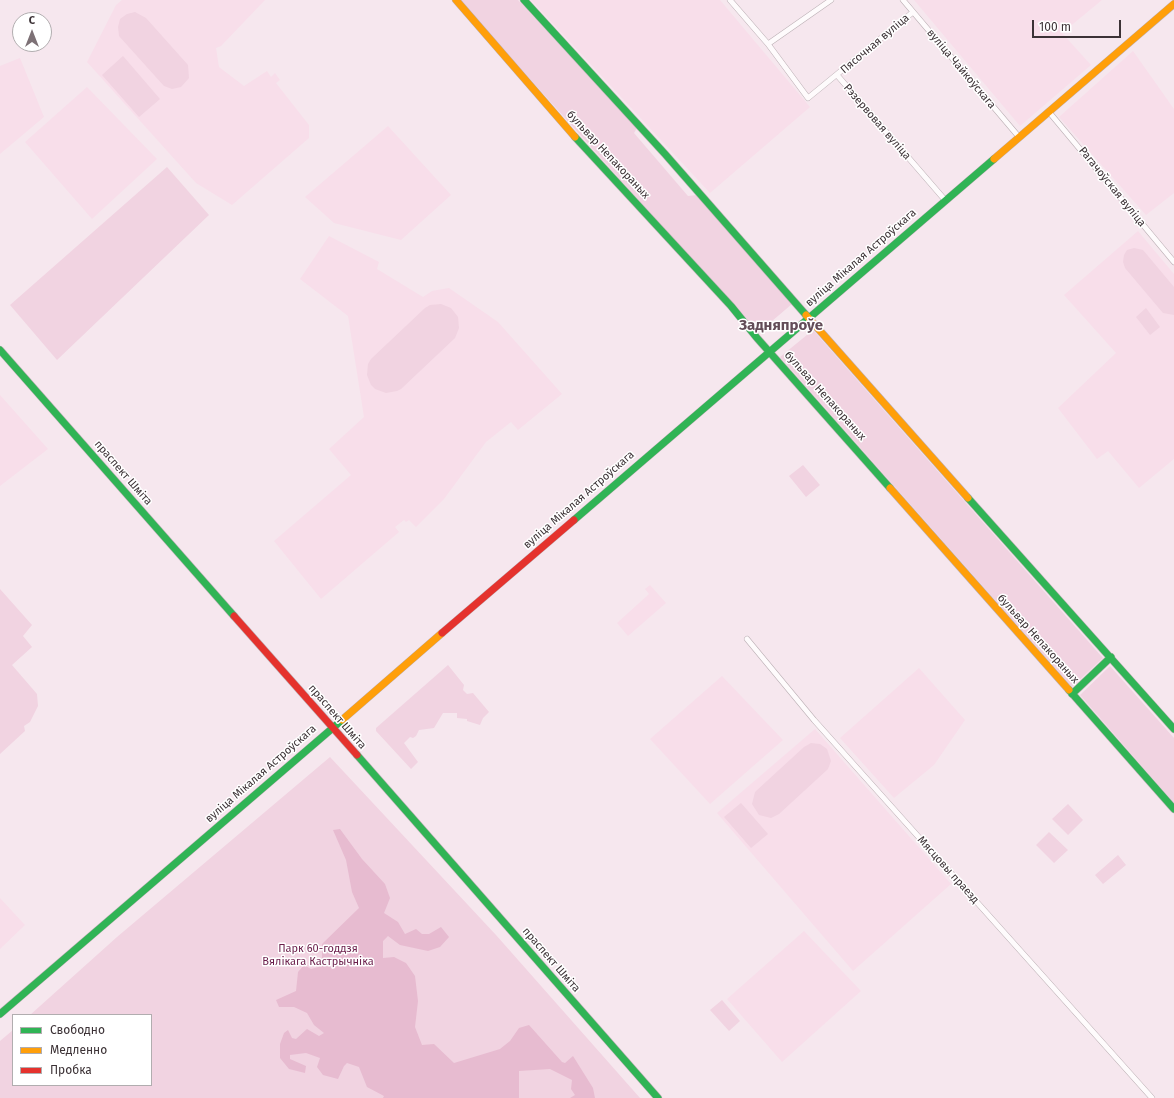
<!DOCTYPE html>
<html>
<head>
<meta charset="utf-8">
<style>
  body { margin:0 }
  #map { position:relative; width:1174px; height:1098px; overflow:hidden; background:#f6e7ee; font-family:"Fira Sans",sans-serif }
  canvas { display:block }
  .legend { position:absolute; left:12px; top:1014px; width:140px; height:72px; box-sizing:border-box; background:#fff; border:1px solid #b1adaf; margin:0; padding:5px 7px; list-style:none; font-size:12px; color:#3c3236 }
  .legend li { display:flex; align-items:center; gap:8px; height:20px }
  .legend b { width:20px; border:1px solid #b1adaf }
  .north { position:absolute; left:12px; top:12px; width:40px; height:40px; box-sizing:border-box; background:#fff; border:1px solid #b1adaf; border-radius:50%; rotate:0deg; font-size:11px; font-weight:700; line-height:16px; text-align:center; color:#3c3236 }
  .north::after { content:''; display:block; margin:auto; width:14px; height:18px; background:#7d7176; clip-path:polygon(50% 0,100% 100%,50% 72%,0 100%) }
  .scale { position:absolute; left:1032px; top:20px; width:89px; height:18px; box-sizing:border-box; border:2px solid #3c3236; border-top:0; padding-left:5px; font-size:12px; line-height:14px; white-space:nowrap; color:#3c3236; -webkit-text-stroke:3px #fff; paint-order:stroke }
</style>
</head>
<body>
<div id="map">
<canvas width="1174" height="1098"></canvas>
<ul class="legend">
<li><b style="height:5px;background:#30b455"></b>Свободно</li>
<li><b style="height:5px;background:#ff9f0a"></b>Медленно</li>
<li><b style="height:5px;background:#e5322d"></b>Пробка</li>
</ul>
<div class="north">С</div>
<div class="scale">100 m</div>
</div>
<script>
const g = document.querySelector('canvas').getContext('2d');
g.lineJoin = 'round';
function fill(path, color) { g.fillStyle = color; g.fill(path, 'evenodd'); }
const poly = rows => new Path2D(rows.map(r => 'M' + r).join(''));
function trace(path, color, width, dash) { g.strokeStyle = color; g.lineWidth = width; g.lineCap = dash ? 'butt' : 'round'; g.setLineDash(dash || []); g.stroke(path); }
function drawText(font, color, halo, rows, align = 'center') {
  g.font = font + ' "Fira Sans",sans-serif'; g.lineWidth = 3; g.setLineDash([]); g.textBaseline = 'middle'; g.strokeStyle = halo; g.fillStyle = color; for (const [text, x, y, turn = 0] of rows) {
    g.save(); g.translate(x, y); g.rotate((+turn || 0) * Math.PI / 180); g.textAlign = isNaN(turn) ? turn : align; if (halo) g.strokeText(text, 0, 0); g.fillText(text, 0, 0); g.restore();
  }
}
const built = poly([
  [122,0,265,0,221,46,216,48,219,67,244,86,267,71,271,77,275,73,280,80,276,83,309,125,309,138,232,205,196,183,87,62,116,5],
  [531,0,720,0,810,107,710,193],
  [914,0,1102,0,1062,33,1091,65,1020,126],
  [1133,51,1174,109,1174,193,1146,215,1059,117],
  [20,58,44,117,0,154,0,66],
  [87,87,157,159,92,219,25,142],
  [388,126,451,195,401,240,334,223,305,197],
  [1138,231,1174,274,1174,459,1139,488,1108,451,1097,459,1058,408,1116,353,1064,295],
  [329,236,379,262,377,269,423,297,432,291,449,288,498,322,562,394,518,430,511,422,486,442,444,499,416,527,409,520,406,522,404,520,395,527,399,532,321,599,274,541,351,475,329,449,364,417,348,316,300,279],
  [0,395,48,449,0,486],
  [650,585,666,603,628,636,617,623,649,594,645,589],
  [919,668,965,720,934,765,894,798,840,738],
  [722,676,783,740,710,804,650,739],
  [815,729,951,884,853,971,717,813],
  [0,898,25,925,0,949],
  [804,931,861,991,782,1062,727,999]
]);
const green = poly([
  [459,0,518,0,637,128,634,133,688,196,697,195,792,304,758,333],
  [135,12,146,18,188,65,189,78,181,87,172,89,164,86,119,36,118,27,120,19,127,14],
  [123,56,160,99,139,117,102,75],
  [167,167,209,215,57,360,10,305],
  [1134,248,1143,250,1174,287,1174,315,1163,313,1125,268,1123,262,1124,255,1127,250],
  [441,304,451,308,458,317,459,328,455,338,401,389,397,391,386,393,375,389,371,385,367,375,368,364,371,359,425,308,430,305],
  [1146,308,1160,327,1150,335,1136,317],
  [813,330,1103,658,1072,687,780,357],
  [803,465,820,485,806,497,789,476],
  [0,589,32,625,23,636,32,647,12,665,37,694,38,706,30,722,24,726,25,731,0,754],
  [448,665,464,685,463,690,467,694,473,693,489,712,483,718,480,725,467,721,467,719,457,718,457,713,443,713,434,728,419,730,416,736,413,738,410,737,404,743,418,762,411,769,376,731,376,728],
  [1110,666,1174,738,1174,803,1080,695],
  [811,743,820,744,827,749,831,761,828,769,779,814,771,818,759,815,752,804,755,792,804,747],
  [330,757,496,935,640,1098,0,1098,0,1041,13,1030,13,1085,151,1085,151,1015,30,1015,117,937],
  [741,803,768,834,751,848,724,817],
  [1068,804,1083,820,1068,835,1052,819],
  [1049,832,1068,850,1054,863,1036,845],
  [1118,855,1126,865,1103,884,1095,875],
  [722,1000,740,1021,729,1031,710,1010]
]);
const forest = poly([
  [340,829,362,859,385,884,390,898,384,913,398,922,405,934,416,929,422,934,429,934,441,927,449,937,440,947,428,951,400,945,388,936,383,941,383,958,394,957,406,963,415,976,418,1001,415,1027,422,1045,434,1044,454,1063,500,1049,510,1041,519,1028,529,1025,562,1062,565,1063,573,1056,593,1088,595,1098,570,1098,575,1095,571,1089,572,1080,550,1069,519,1071,519,1098,383,1098,384,1096,367,1087,359,1067,347,1063,344,1066,338,1079,323,1075,317,1067,320,1058,306,1053,290,1055,290,1059,306,1066,305,1073,289,1069,280,1058,280,1044,284,1033,288,1030,292,1038,296,1039,307,1029,319,1036,324,1033,314,1025,307,1013,294,1007,279,1007,276,1000,296,991,298,972,304,965,311,969,322,966,322,944,359,908,352,892,346,860,333,830]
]);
const street = poly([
  [730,0,768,44,808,98,913,12],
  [903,0,1019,137],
  [768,44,831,0],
  [837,75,945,200],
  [1049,112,1174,262],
  [747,639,814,720,1152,1098]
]);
const fast = poly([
  [524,0,665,154,806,315],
  [575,137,731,306,757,338,890,488],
  [0,350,234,616],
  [968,498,1174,729],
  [574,520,994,159],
  [1069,690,1174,809],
  [1072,694,1111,657],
  [357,755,658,1098],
  [0,1014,342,720]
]);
const slow = poly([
  [456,0,575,137],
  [994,159,1174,4],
  [806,315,968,498],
  [890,488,1069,690],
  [342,720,442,633]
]);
const jam = poly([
  [234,616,357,755],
  [442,633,574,520]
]);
const streetNames = [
  ["Пясочная вуліца",875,44,-40],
  ["вуліца Чайкоўскага",961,69,50],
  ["Рэзервовая вуліца",877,122,49],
  ["бульвар Непакораных",608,155,47],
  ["Рагачоўская вуліца",1112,187,51],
  ["вуліца Мікалая Астроўскага",861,258,-41],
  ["бульвар Непакораных",825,396,48],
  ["праспект Шміта",123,473,49],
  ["вуліца Мікалая Астроўскага",579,500,-41],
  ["бульвар Непакораных",1038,639,48],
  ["праспект Шміта",337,717,49],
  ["вуліца Мікалая Астроўскага",261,774,-41],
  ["Мясцовы праезд",948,870,48],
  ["праспект Шміта",551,960,49]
];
const parkNames = [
  ["Парк 60-годдзя",318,949],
  ["Вялікага Кастрычніка",318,962]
];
const districtNames = [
  ["Задняпроўе",781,326]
];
fill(built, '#f8deea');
fill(green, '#f1d3e1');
fill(forest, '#e7bbd0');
trace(street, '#baaeb3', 6);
trace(fast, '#baaeb3', 8);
trace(slow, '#baaeb3', 8);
trace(jam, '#baaeb3', 8);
trace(street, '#fefbfc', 5);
trace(fast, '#30b455', 7);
trace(slow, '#ff9f0a', 7);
trace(jam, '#e5322d', 7);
drawText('11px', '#3c3236', '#fff', streetNames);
drawText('11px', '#6a1d4a', '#fff', parkNames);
drawText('bold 15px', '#634d58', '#fff', districtNames);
</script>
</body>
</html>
